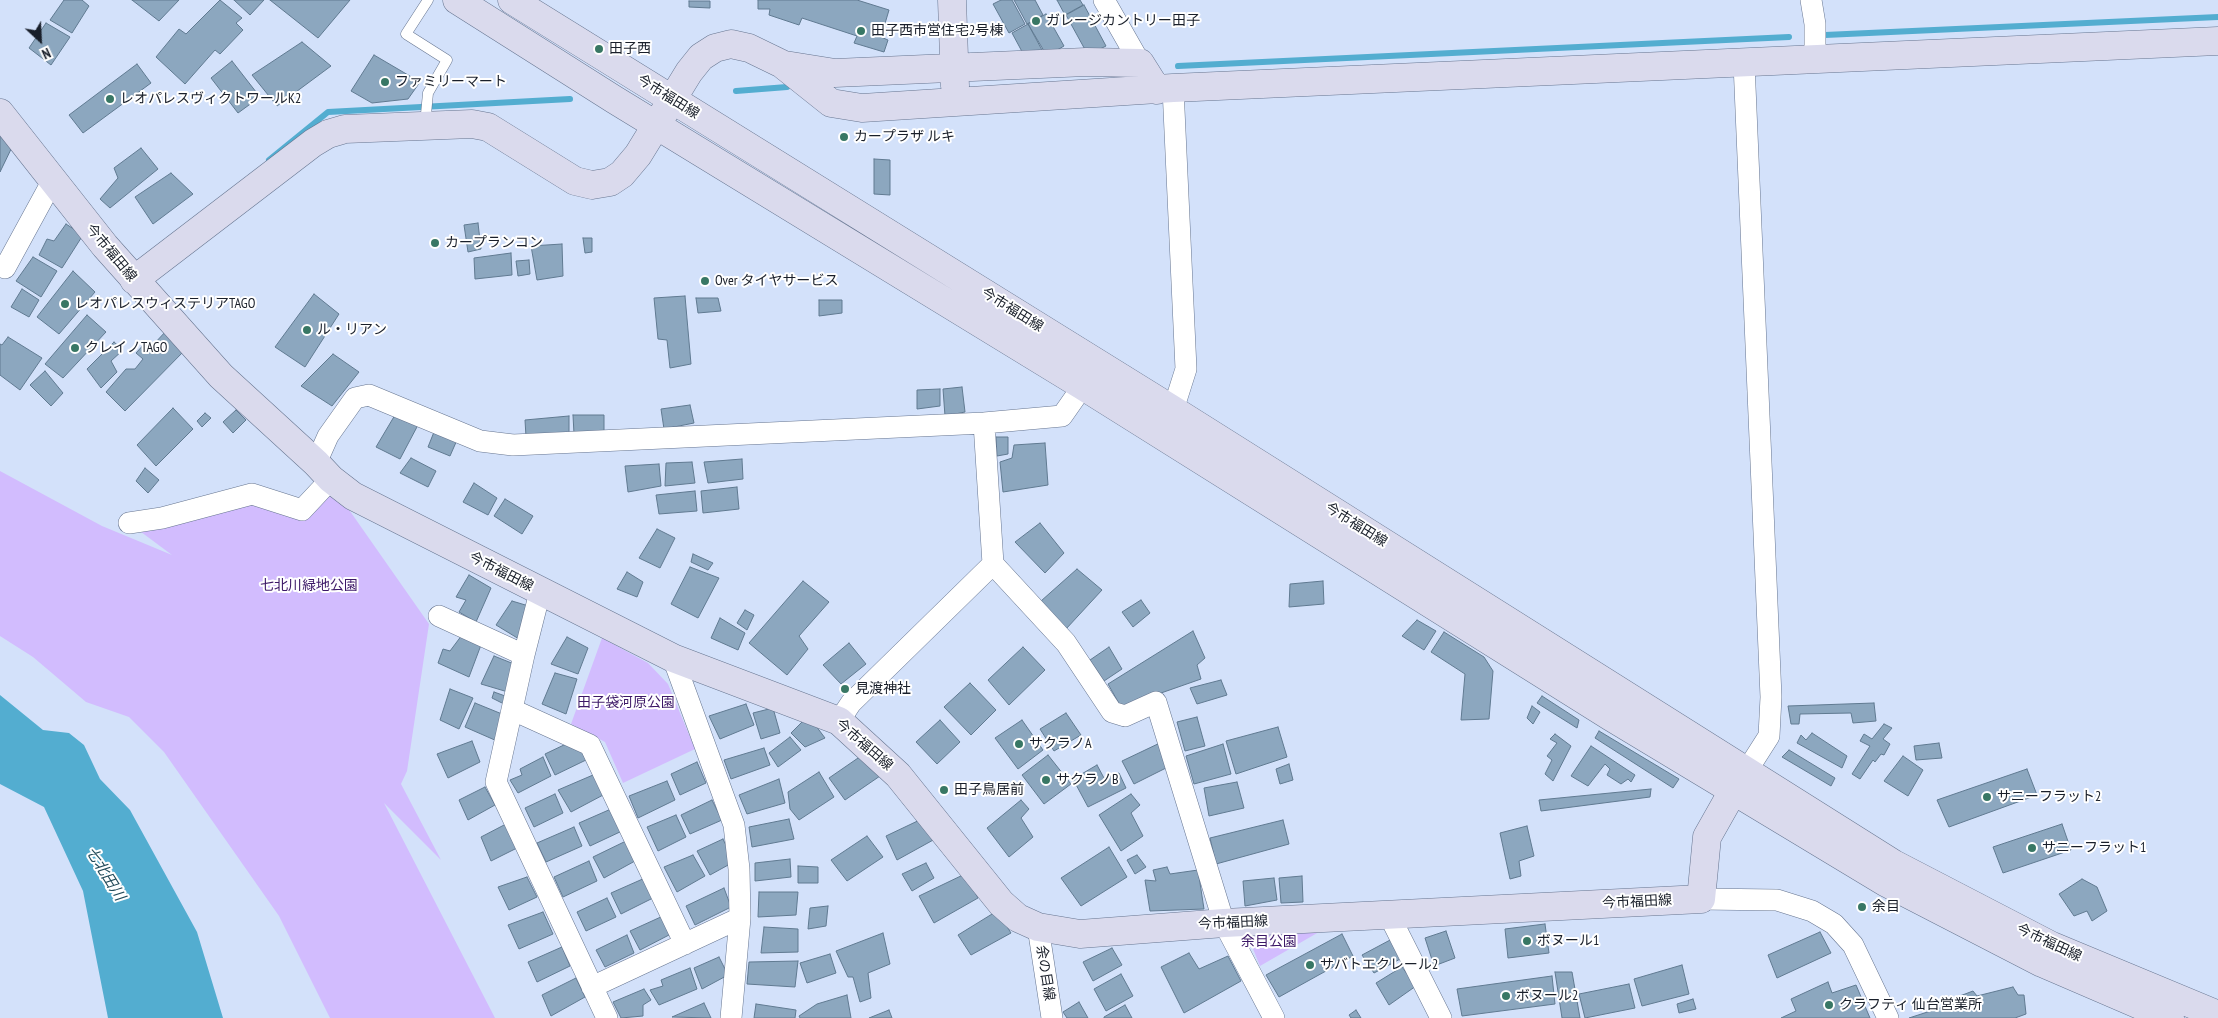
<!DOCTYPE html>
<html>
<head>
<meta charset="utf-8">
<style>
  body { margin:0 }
  #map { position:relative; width:2218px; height:1018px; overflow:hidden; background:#d3e1fa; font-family:"PT Sans Narrow",sans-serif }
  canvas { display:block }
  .north { position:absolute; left:15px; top:15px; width:50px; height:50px; -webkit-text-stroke:4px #fff; paint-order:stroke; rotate:155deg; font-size:14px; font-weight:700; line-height:20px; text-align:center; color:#191f2a }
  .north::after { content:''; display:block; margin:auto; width:18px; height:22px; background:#191f2a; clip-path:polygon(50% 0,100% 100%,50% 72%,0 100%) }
</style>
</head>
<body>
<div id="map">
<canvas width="2218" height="1018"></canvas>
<div class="north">N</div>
</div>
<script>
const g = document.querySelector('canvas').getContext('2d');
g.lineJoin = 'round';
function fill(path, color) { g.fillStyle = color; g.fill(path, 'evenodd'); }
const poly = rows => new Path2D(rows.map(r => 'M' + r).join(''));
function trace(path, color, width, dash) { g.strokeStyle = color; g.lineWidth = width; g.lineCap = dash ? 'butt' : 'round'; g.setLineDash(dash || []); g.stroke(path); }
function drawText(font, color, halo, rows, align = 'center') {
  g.font = font + ' "PT Sans Narrow","Noto Sans JP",sans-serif'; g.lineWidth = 4; g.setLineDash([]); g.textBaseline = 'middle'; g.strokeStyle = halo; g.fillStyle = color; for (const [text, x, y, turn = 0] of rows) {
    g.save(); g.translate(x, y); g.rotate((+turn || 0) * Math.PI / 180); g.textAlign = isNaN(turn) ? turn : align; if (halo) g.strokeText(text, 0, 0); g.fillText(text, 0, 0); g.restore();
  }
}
const green = poly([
  [0,471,102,526,172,555,129,523,222,502,309,505,331,484,429,624,407,771,401,784,441,860,384,803,495,1018,330,1018,279,916,164,752,129,717,86,702,33,657,0,636],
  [602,638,648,663,668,684,695,749,623,783,605,742,571,724],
  [1338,921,1260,966,1244,927]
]);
const water = poly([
  [0,695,43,730,69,733,84,745,100,779,130,810,197,932,223,1018,108,1018,83,891,44,807,0,784]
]);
const stream = poly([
  [1825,35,2218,17],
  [1178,66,1789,37],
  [736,91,787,87],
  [269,160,328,112,570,99]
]);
const building = poly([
  [64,0,82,0,89,6,72,33,50,20,64,0],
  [132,0,179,0,159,21,132,0],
  [220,0,242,18,236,23,243,30,220,54,215,50,185,84,156,57,179,29,186,34,220,0],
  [234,0,264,0,250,15,234,0],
  [270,0,350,0,318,38,270,0],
  [758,0,857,0,889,10,881,37,888,40,884,52,854,43,857,36,802,18,799,25,769,15,770,9,758,9,758,0],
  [1001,0,1012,0,1025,24,1009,33,993,4,1001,0],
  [1014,0,1035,0,1043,15,1027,24,1014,0],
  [1057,0,1080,0,1083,5,1065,15,1057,0],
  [689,1,710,1,710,8,689,7,689,1],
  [1084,5,1106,46,1088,55,1066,15,1084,5],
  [1046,14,1064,46,1047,56,1028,24,1046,14],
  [46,23,70,37,51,65,29,48,46,23],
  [1028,24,1042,50,1026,59,1012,33,1028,24],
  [302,42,331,66,277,106,252,75,302,42],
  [374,55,420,82,408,99,372,103,351,91,374,55],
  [232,61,260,97,238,113,211,78,232,61],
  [137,64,151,83,83,133,69,115,137,64],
  [0,130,14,143,0,172,0,130],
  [141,148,158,169,110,208,100,199,118,178,114,168,141,148],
  [874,159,890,160,890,195,874,194,874,159],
  [171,173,193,194,153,224,135,197,171,173],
  [478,223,481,249,468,252,464,225,478,223],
  [66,224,83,235,62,268,39,255,47,239,54,241,66,224],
  [583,238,592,238,592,252,585,253,583,238],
  [562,244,563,276,537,280,531,246,562,244],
  [511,253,512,275,475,279,474,258,511,253],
  [33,257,57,271,41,297,16,281,33,257],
  [529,260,530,274,518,276,516,261,529,260],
  [73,271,95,292,59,334,37,317,73,271],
  [22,289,39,300,29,317,11,307,22,289],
  [314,294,339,314,305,367,275,347,314,294],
  [685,296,691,364,670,368,667,340,658,339,654,298,685,296],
  [696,298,718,298,721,311,698,313,696,298],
  [819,300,842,300,842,313,819,316,819,300],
  [87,315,106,332,63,378,45,364,87,315],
  [167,330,185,350,125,411,106,392,126,369,135,369,143,359,136,353,147,341,153,345,167,330],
  [8,337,42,358,20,390,0,375,0,344,2,345,8,337],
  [114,342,123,350,111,361,117,372,101,388,87,369,114,342],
  [333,354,359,372,332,406,301,386,333,354],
  [45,371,63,393,51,406,30,385,45,371],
  [962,387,965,412,945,416,943,389,962,387],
  [940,389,940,406,917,409,917,390,940,389],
  [690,405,694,423,664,429,661,409,690,405],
  [173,408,193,429,156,466,137,445,173,408],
  [236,410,246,420,233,433,223,422,236,410],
  [205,413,211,418,202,427,197,421,205,413],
  [395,415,418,425,400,459,376,447,395,415],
  [573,415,604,415,604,432,574,434,573,415],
  [569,416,569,435,526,437,525,420,569,416],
  [434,432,457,440,450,456,428,447,434,432],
  [996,437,1008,437,1008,454,997,456,996,437],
  [1045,443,1048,485,1003,492,1000,462,1012,458,1014,445,1045,443],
  [411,458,436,471,428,487,400,473,411,458],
  [742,459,743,479,708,483,704,462,742,459],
  [692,462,695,483,665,486,666,463,692,462],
  [659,464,661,486,628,492,625,466,659,464],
  [145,468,159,480,148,493,136,481,145,468],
  [474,483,497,498,488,515,463,502,474,483],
  [737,487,739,509,703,513,701,491,737,487],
  [695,491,697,511,659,514,656,495,695,491],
  [505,499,533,516,522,534,494,516,505,499],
  [1040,523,1064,553,1045,573,1015,542,1040,523],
  [657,529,675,538,660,568,639,558,657,529],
  [693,554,713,563,708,570,691,562,693,554],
  [690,567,719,578,698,618,671,604,690,567],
  [1077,569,1102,590,1066,629,1041,601,1077,569],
  [627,572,643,582,637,597,617,589,627,572],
  [469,575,491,588,476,622,459,612,466,600,456,597,469,575],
  [803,581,829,602,799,636,808,649,787,675,749,643,803,581],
  [1323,581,1324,604,1289,607,1290,584,1323,581],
  [1141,600,1150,613,1133,627,1122,612,1141,600],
  [512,601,532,607,519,639,496,625,512,601],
  [745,610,754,615,747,630,737,623,745,610],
  [720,618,745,633,738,650,711,638,720,618],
  [1417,620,1436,631,1424,650,1402,636,1417,620],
  [1193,631,1205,658,1197,665,1201,679,1121,707,1108,684,1193,631],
  [1444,632,1484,657,1493,671,1489,719,1461,720,1465,674,1431,652,1444,632],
  [462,635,481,645,469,677,438,663,443,649,450,651,462,635],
  [567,637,588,648,578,674,551,664,567,637],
  [849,643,866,664,841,684,823,665,849,643],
  [1023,647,1045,670,1009,705,988,680,1023,647],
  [1109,647,1122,669,1104,681,1090,660,1109,647],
  [494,656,514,664,508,692,481,684,494,656],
  [555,673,577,679,566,714,542,704,555,673],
  [1221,680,1227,695,1197,704,1190,688,1221,680],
  [970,683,996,710,971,735,944,707,970,683],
  [450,689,473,698,459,729,440,720,450,689],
  [494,692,508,697,506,705,492,698,494,692],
  [1542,696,1579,720,1577,728,1537,703,1542,696],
  [475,703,502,714,497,741,465,727,475,703],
  [1874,703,1876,721,1853,723,1851,713,1800,714,1799,724,1791,724,1788,706,1874,703],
  [746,704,754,725,720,739,709,716,746,704],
  [1532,706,1540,712,1533,724,1527,718,1532,706],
  [773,708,780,733,761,739,753,713,773,708],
  [1066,713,1081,735,1054,751,1040,729,1066,713],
  [1197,717,1205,746,1185,751,1177,722,1197,717],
  [804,720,816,726,825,738,805,747,791,733,804,720],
  [940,720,960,742,937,764,916,742,940,720],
  [1022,720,1043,750,1018,769,995,738,1022,720],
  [1884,724,1892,728,1883,739,1890,744,1884,755,1881,754,1875,762,1873,760,1860,779,1852,774,1870,746,1860,741,1864,734,1872,739,1884,724],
  [1278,727,1287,757,1236,774,1226,741,1278,727],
  [1599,731,1679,779,1673,788,1595,738,1599,731],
  [1812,733,1847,756,1842,768,1797,743,1801,735,1806,740,1812,733],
  [1555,734,1571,746,1553,781,1545,774,1552,760,1547,756,1557,743,1550,739,1555,734],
  [790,737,801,750,778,767,769,753,790,737],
  [472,741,480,762,448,778,437,754,472,741],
  [1162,742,1170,766,1134,784,1122,761,1162,742],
  [1939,743,1942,758,1916,760,1914,746,1939,743],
  [566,744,581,750,586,760,555,775,545,754,566,744],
  [1223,744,1231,774,1194,784,1186,756,1223,744],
  [1591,746,1635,775,1631,782,1628,779,1621,784,1607,775,1610,769,1605,764,1588,786,1571,776,1591,746],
  [764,748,770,765,731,779,724,760,764,748],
  [1789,750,1835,778,1831,786,1782,757,1789,750],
  [1048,755,1071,784,1044,804,1022,775,1048,755],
  [861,756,880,776,845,800,829,778,861,756],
  [1903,756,1923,770,1908,796,1884,781,1903,756],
  [543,757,551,776,518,793,510,780,522,775,520,769,543,757],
  [697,762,706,783,680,795,671,774,697,762],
  [1289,764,1293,780,1280,784,1276,769,1289,764],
  [1097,765,1104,778,1119,773,1126,788,1088,807,1073,779,1097,765],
  [2027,769,2037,795,1949,827,1937,800,2027,769],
  [819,772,834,797,799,820,790,809,788,792,819,772],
  [593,775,605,794,571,812,558,790,593,775],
  [779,779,785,803,747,814,739,795,779,779],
  [667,781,675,800,638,818,629,796,667,781],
  [1237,782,1244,808,1209,816,1204,788,1237,782],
  [485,787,495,805,468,820,459,800,485,787],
  [1651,789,1650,797,1541,811,1539,800,1651,789],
  [555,794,563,813,534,827,525,808,555,794],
  [1131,794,1140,805,1131,813,1143,836,1121,851,1099,815,1131,794],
  [712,800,722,820,690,834,681,815,712,800],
  [1021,800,1029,809,1021,818,1033,837,1009,857,987,828,1021,800],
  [611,809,622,831,590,846,579,823,611,809],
  [676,815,686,837,658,851,647,827,676,815],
  [926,817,935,839,897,860,886,836,926,817],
  [789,819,794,839,752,847,749,827,789,819],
  [1283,820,1289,844,1216,864,1210,838,1283,820],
  [506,824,517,848,491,861,481,837,506,824],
  [2062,824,2071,850,2003,873,1993,847,2062,824],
  [1527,826,1534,856,1519,861,1521,876,1510,879,1500,833,1527,826],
  [574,827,582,846,546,862,537,843,574,827],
  [867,836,883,857,847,881,831,860,867,836],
  [723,839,728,850,730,864,710,875,697,851,723,839],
  [626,841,635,861,604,878,593,857,626,841],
  [1109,847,1127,877,1081,906,1061,878,1109,847],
  [693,855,705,876,677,892,664,867,693,855],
  [1137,855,1146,867,1135,874,1127,860,1137,855],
  [790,859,791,877,755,881,755,863,790,859],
  [589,861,597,881,563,897,554,877,589,861],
  [926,863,934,878,912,891,902,874,926,863],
  [798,866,818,867,818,883,798,883,798,866],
  [1167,867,1170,874,1198,870,1204,909,1150,911,1145,880,1156,881,1153,870,1167,867],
  [965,874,978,898,934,923,919,896,965,874],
  [1302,876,1303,902,1281,903,1279,878,1302,876],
  [527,877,537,897,509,910,498,887,527,877],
  [645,878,655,897,621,914,611,893,645,878],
  [1274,878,1277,900,1245,906,1243,881,1274,878],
  [2082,879,2097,887,2107,911,2092,921,2087,911,2074,916,2059,894,2082,879],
  [724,888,731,907,695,925,686,906,724,888],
  [759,892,798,892,796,915,758,917,759,892],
  [607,898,616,917,586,931,577,912,607,898],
  [828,906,826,926,808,929,810,908,828,906],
  [997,911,1011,933,971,955,958,935,997,911],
  [543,912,553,934,519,949,508,925,543,912],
  [663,916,669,935,640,950,630,931,663,916],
  [1545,924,1549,953,1508,958,1505,929,1545,924],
  [764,927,798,929,798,952,761,953,764,927],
  [1446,931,1455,958,1434,966,1425,938,1446,931],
  [1820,932,1831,953,1777,978,1768,955,1820,932],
  [883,933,890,964,868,973,871,998,860,1002,853,977,848,977,836,951,883,933],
  [1342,934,1353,956,1279,997,1266,975,1342,934],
  [627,935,634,953,605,967,596,950,627,935],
  [1392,939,1404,957,1374,973,1362,955,1392,939],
  [562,947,570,966,537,982,528,962,562,947],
  [1112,948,1122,965,1093,981,1083,962,1112,948],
  [1189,953,1199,969,1228,956,1241,981,1184,1013,1161,967,1189,953],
  [830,954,836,973,807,983,800,963,830,954],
  [719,957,728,975,702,989,694,968,719,957],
  [798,961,795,987,747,984,749,962,798,961],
  [1682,965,1689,994,1642,1006,1634,979,1682,965],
  [1402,967,1416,986,1389,1005,1376,983,1402,967],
  [690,968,697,989,659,1005,650,990,663,986,661,980,690,968],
  [1555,972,1572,972,1580,1018,1562,1018,1555,972],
  [1121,974,1133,996,1106,1011,1094,989,1121,974],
  [1552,976,1555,1004,1462,1016,1457,989,1552,976],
  [576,978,585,997,551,1016,542,995,576,978],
  [1828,982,1832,993,1856,985,1870,1018,1781,1018,1796,1011,1791,999,1828,982],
  [1629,984,1635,1008,1585,1018,1579,994,1629,984],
  [2013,987,2018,995,2024,995,2026,1014,2015,1018,1909,1018,1946,1006,1944,1002,1973,991,1977,996,2013,987],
  [644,989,651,1000,643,1005,643,1016,621,1018,613,1002,644,989],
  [847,995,851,1018,800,1018,799,1016,817,1004,847,995],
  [1693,999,1696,1009,1679,1013,1677,1004,1693,999],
  [1079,1002,1088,1018,1067,1018,1063,1012,1079,1002],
  [704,1003,711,1018,672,1017,704,1003],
  [756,1004,796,1010,795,1018,754,1018,756,1004],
  [1125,1005,1132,1018,1104,1018,1104,1017,1125,1005],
  [889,1010,892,1018,869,1018,889,1010],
  [1356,1010,1361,1018,1351,1018,1349,1015,1356,1010]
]);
const lane = poly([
  [428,0,406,34,447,60,428,93,426,114,429,125]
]);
const street = poly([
  [1104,0,1140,63],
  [1811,0,1815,24,1815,58],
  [5,268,53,180],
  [1173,410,1186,369,1173,88],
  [984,423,993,564],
  [316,463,328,436,355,398,369,395,480,441,513,445,984,423,1062,416,1083,386],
  [129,523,162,518,252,494,302,510,331,479],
  [540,592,524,655,496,782,607,1018],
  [439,616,524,655],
  [673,658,734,825,739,869,740,918,731,1018],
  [513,710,590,745,685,944],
  [839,721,851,703,993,564,1066,643,1112,712,1125,716,1156,702,1224,923,1274,1018],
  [1739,783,1769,736,1771,697,1744,63],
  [1701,899,1777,900,1812,911,1834,924,1853,945,1888,1018],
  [1389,915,1441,1018],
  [1038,927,1052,1018],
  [592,987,740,918]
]);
const secondary = poly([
  [457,0,615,100,1083,386,1611,717,1885,882,2042,963,2170,1018],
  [512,0,1173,410,1894,864,2052,946,2218,1015],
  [952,0,955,86],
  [785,65,835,73,1086,62,1140,63,1157,90],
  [0,113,105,246,221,376,316,463,331,479,353,496,673,658,839,721,898,775,1001,903,1018,918,1038,927,1080,934,1224,923,1701,899,1707,837,1733,791],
  [134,280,313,143,328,134,345,129,472,124,488,127,575,181,592,185,610,182,622,174,638,155,689,72,701,57,715,48,731,44,749,48,782,64,831,103,862,108,1173,88,2218,41]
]);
const markers = [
  [1036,21,5,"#387764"],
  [861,31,5,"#387764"],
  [599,49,5,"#387764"],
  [385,82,5,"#387764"],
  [110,99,5,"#387764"],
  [844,137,5,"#387764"],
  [435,243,5,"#387764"],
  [705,281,5,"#387764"],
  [65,304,5,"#387764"],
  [307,330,5,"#387764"],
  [75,348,5,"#387764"],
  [845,689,5,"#387764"],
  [1019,744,5,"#387764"],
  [1046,780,5,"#387764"],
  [944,790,5,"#387764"],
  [1987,797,5,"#387764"],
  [2032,848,5,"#387764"],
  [1862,907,5,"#387764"],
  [1527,941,5,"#387764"],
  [1310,965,5,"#387764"],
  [1506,996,5,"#387764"],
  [1829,1005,5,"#387764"]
];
const poiNames = [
  ["ガレージカントリー田子",1046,21],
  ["田子西市営住宅2号棟",871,31],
  ["田子西",609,49],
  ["ファミリーマート",395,82],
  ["レオパレスヴィクトワールK2",120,99],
  ["カープラザ ルキ",854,137],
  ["カープランコン",445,243],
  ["Over タイヤサービス",715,281],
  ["レオパレスウィステリアTAGO",75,304],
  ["ル・リアン",317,330],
  ["クレイノTAGO",85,348],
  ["見渡神社",855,689],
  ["サクラノA",1029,744],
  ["サクラノB",1056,780],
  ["田子鳥居前",954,790],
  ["サニーフラット2",1997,797],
  ["サニーフラット1",2042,848],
  ["余目",1872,907],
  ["ボヌール1",1537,941],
  ["サバトエクレール2",1320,965],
  ["ボヌール2",1516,996],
  ["クラフティ 仙台営業所",1839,1005]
];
const streetNames = [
  ["今市福田線",668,97,32],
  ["今市福田線",111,253,50],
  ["今市福田線",1012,310,32],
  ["今市福田線",1356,525,32],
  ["今市福田線",501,572,27],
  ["今市福田線",864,745,41],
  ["今市福田線",1637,902,-3],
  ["今市福田線",1233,923,-3],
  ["今市福田線",2049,943,25],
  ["余の目線",1045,973,81]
];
const parkNames = [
  ["七北川緑地公園",309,586],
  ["田子袋河原公園",626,703],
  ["余目公園",1269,942]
];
const waterNames = [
  ["七北田川",105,874,58]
];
fill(green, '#d2bcfe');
fill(water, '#53add0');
trace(stream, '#53add0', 6);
fill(building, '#8ca7bf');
trace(building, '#607a91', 1);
trace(lane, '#667590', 11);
trace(street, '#667590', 22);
trace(secondary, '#667590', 29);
trace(lane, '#fff', 10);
trace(street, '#fff', 21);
trace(secondary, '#dadaed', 28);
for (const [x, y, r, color] of markers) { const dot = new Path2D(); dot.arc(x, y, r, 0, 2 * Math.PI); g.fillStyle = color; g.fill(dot); trace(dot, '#fff', 2); }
drawText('14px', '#191f2a', '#fff', poiNames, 'left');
drawText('14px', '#191f2a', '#fff', streetNames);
drawText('14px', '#3c1867', '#fff', parkNames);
drawText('italic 15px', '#224a59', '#fff', waterNames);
</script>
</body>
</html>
